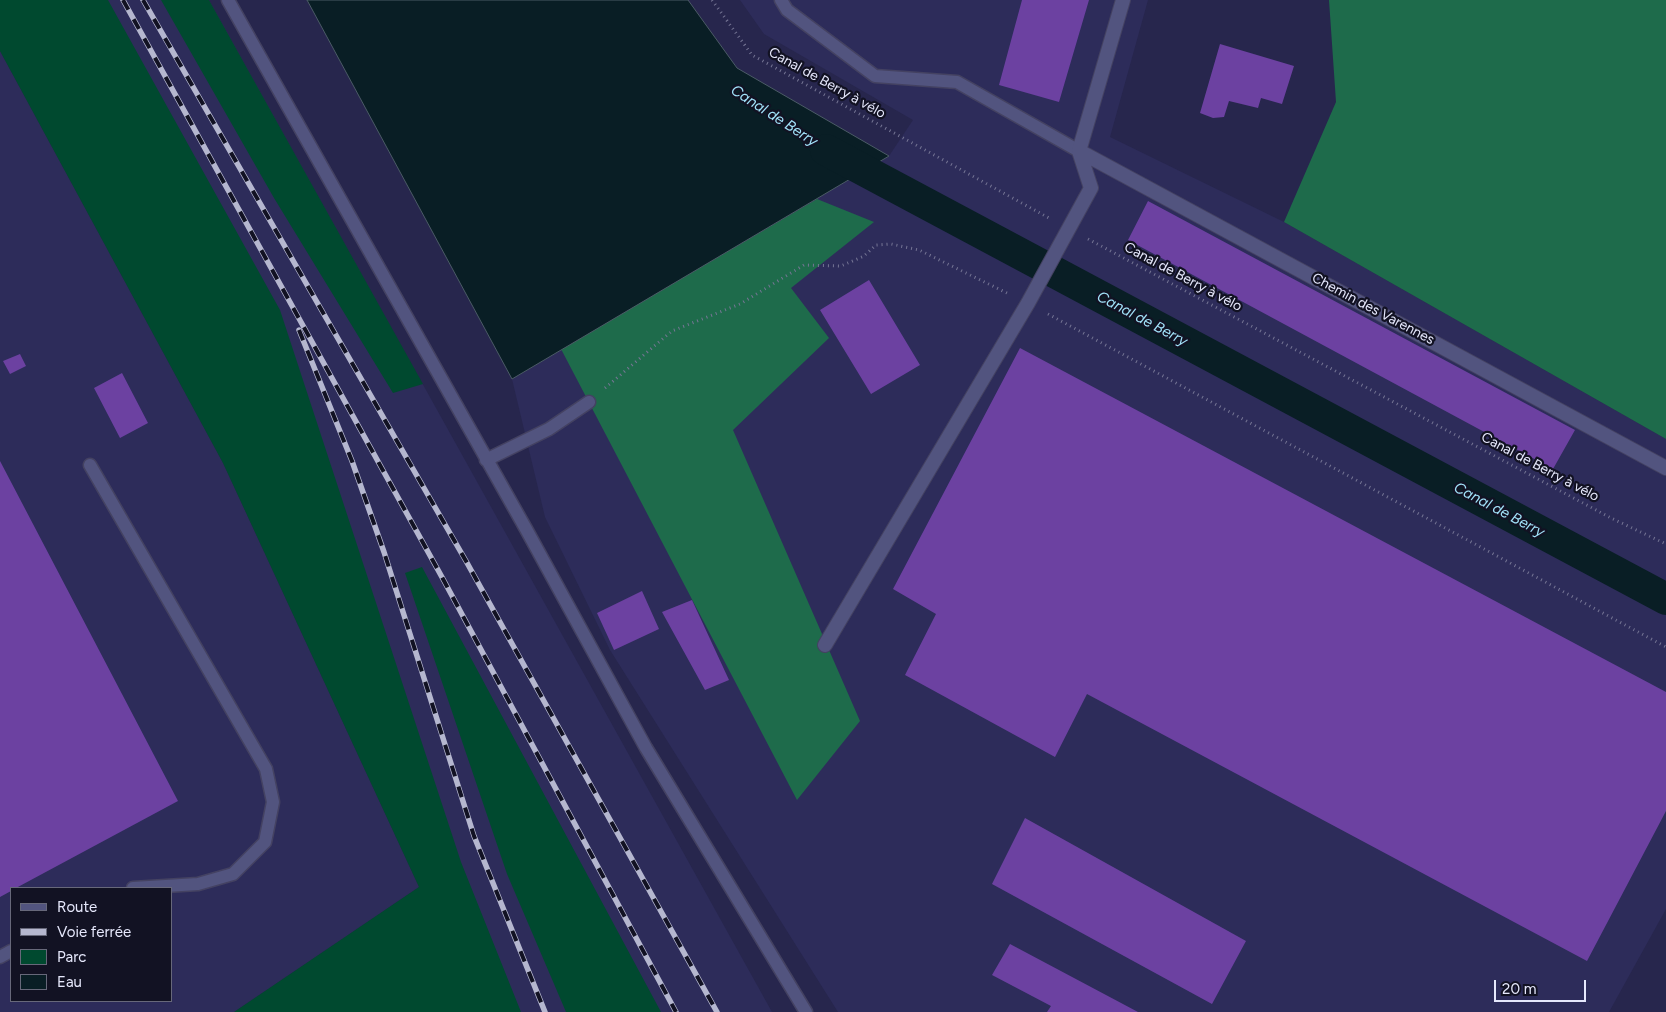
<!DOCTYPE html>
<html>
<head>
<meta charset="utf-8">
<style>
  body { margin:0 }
  #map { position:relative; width:1666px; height:1012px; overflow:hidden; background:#27264d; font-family:Figtree,sans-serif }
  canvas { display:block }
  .legend { position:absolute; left:10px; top:887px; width:162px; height:115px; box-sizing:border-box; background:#121223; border:1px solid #67687a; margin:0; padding:6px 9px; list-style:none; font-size:15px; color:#e6e8fc }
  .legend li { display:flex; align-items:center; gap:10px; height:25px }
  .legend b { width:25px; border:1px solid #67687a }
  .scale { position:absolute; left:1494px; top:980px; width:92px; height:22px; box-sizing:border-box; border:2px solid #e6e8fc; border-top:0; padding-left:6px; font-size:15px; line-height:18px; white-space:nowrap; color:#e6e8fc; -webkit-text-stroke:4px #121223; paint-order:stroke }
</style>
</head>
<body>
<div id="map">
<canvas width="1666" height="1012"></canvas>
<ul class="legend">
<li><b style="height:6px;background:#52547f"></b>Route</li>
<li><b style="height:6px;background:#b5b7cf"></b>Voie ferrée</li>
<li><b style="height:14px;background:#00492f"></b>Parc</li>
<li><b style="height:14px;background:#091e25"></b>Eau</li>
</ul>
<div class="scale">20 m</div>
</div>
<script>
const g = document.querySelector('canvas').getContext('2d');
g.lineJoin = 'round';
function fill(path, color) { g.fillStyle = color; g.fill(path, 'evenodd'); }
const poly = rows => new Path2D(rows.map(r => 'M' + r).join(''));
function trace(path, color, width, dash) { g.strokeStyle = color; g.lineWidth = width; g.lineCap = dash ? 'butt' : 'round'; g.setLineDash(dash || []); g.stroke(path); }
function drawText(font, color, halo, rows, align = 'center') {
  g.font = font + ' Figtree,sans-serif'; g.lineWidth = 4.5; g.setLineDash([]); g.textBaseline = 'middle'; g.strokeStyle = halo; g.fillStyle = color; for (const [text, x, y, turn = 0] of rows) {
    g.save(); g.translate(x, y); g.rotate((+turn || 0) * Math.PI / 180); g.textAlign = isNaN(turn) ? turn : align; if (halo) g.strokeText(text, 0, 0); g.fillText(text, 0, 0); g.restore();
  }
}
const built = poly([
  [60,0,209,0,772,1012,512,1012],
  [740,0,1148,0,1110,137,1284,222,1666,439,1666,909,1609,1012,838,1012,610,650,545,517,512,379,889,156,913,120,764,34],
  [0,51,223,463,419,887,234,1012,0,1012],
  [11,888,171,888,171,1001,11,1001]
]);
const green = poly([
  [0,0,108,0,280,310,461,862,521,1012,234,1012,419,887,223,463,0,51],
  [161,0,209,0,423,384,393,393,274,198],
  [422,567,661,1012,566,1012,507,874,405,573]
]);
const forest = poly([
  [1329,0,1666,0,1666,439,1284,222,1336,102],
  [817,199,874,222,791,288,829,338,733,430,860,721,797,800,561,349]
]);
const water = poly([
  [307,0,688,0,737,68,889,156,512,379,307,0]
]);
const canal = poly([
  [826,150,1666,599]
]);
const building = poly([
  [1022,0,1089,0,1059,102,999,85],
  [1220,44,1294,66,1282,104,1261,98,1258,108,1229,101,1224,117,1213,118,1200,113],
  [1148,201,1575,430,1553,469,1128,240],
  [869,280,920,365,871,394,820,310],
  [1020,348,1666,692,1666,811,1587,961,1087,694,1055,757,905,675,936,614,893,589],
  [20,354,26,366,10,374,3,361],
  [122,373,148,423,120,438,94,388],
  [0,461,178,801,16,888,11,888,11,891,0,897],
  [642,591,659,629,614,650,597,613],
  [692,600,729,680,705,690,662,612],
  [1025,818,1246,941,1212,1004,992,884],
  [1010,944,1138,1012,1047,1012,1051,1006,992,975]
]);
const path = poly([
  [712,0,752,55,1049,218],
  [1088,239,1611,518,1666,544],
  [1048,314,1666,647],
  [605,388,672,331,740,304,804,265,841,266,864,256,876,245,891,244,919,250,1007,293]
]);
const service = poly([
  [228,0,526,529,646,748,806,1012],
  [781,0,787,10,875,76,957,82,1079,151],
  [486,460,549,429,589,402],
  [90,465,266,769,273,802,265,842,233,874,198,884,133,888],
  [0,957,11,951]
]);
const minor = poly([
  [1079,151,1123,0],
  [825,645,1028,303,1091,188,1079,151,1666,468]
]);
const rail = poly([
  [123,0,443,579,676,1012],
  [143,0,466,561,717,1012],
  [299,330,352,461,384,552,474,836,545,1012]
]);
const streetNames = [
  ["Canal de Berry à vélo",827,83,29],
  ["Canal de Berry à vélo",1183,277,28],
  ["Chemin des Varennes",1373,309,28],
  ["Canal de Berry à vélo",1540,467,28]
];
const waterNames = [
  ["Canal de Berry",774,116,33],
  ["Canal de Berry",1142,319,28],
  ["Canal de Berry",1499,510,28]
];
fill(built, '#2d2c5a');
fill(green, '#00492f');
fill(forest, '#1e6b4b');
fill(water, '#091e25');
trace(water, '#4b5b66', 1);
trace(canal, '#091e25', 32);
fill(building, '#6c41a1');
trace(service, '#444262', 15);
trace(minor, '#444262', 16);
trace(path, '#767695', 3, [1, 4]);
trace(service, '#52547f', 12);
trace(minor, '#52547f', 14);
trace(rail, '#b5b7cf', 5.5);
trace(rail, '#121223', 4, [11]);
drawText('14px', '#e6e8fc', '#121223', streetNames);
drawText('italic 15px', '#a2e3fa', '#121223', waterNames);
</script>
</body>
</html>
